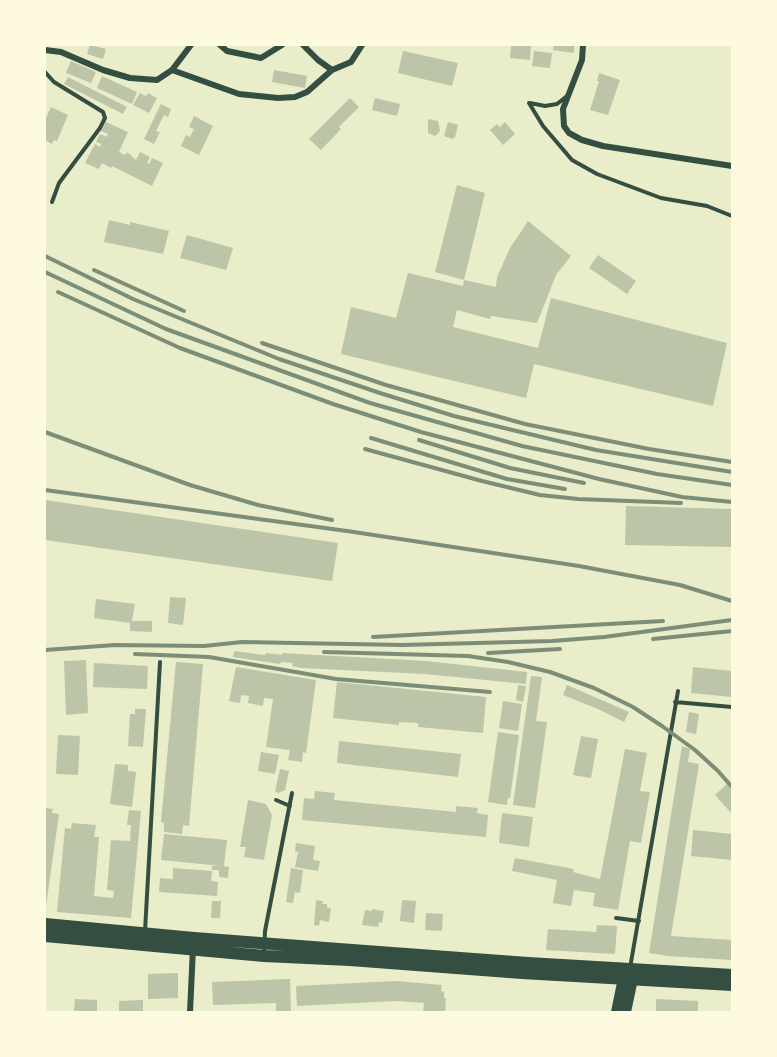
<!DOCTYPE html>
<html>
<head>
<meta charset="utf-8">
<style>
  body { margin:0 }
  #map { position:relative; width:777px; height:1057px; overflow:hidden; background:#e9edc9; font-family:Spectral,serif }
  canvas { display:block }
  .frame { position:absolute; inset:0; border:46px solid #fefae0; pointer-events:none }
</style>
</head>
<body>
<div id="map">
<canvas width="777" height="1057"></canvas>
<div class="frame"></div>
</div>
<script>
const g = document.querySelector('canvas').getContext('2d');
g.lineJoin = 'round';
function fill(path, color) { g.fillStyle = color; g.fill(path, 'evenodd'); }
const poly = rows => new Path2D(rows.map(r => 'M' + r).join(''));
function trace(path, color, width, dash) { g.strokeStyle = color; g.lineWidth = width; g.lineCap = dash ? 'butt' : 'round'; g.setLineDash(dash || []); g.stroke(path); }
const building = poly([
  [90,45,106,49,103,59,87,54],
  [511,45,531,45,530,60,510,58],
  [554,45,574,45,574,53,553,50],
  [403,51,458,63,452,86,398,73],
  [534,51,552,53,550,68,532,66],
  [71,61,96,72,91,83,66,73],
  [274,70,307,76,305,88,272,82],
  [599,73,620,80,608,115,590,110,599,81,597,81],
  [102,76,137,92,132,104,97,88],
  [68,77,127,107,123,114,64,84],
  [140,93,146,96,148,93,157,98,149,113,133,105],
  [350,98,359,107,339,127,341,129,321,150,309,139],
  [375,98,400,104,397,116,372,110],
  [161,104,171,109,168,117,164,115,156,131,160,132,154,144,144,139],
  [51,107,68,115,57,141,54,140,52,144,45,140,45,120],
  [194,116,213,126,199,155,181,146,186,135,190,137,194,129,189,127],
  [428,119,438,121,440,131,435,136,428,133],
  [106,122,128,132,119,152,125,155,127,152,136,160,140,152,150,157,147,163,149,164,152,158,163,163,152,186,112,166,111,168,102,163,99,169,85,163,95,144,100,147,101,144,96,142,100,134,107,137,108,134,101,131],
  [448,122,458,125,455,137,452,139,444,136],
  [505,122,515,134,503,145,490,130,497,124,500,127],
  [457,185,485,193,464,280,435,272],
  [109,220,130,225,130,222,169,231,163,254,104,242],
  [528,221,571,256,556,275,537,323,491,316,490,319,457,310,453,327,538,348,551,298,727,343,713,406,534,364,526,398,341,354,351,307,396,318,408,273,463,286,464,280,496,287,497,277,510,248],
  [187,235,233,248,226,270,180,258],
  [598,255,636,281,627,294,589,268],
  [45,500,338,543,332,581,45,540],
  [626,506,732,509,732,547,625,545],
  [170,597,186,598,183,625,168,623],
  [96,599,135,604,132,621,152,621,152,632,130,631,130,623,94,618],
  [234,651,265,655,266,653,282,655,282,653,426,661,527,672,526,684,425,674,301,668,292,666,293,663,281,662,280,664,233,657],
  [86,660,88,713,66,715,64,661],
  [176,662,203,664,189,826,183,825,182,834,164,832,164,823,161,822],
  [94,663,148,666,147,689,93,687],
  [236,667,316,680,306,753,303,752,302,762,288,760,290,750,266,747,273,699,264,698,263,706,248,703,249,696,241,695,240,703,229,701],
  [693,667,732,671,732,697,691,693],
  [531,676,542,677,536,721,547,722,535,808,513,805],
  [337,682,486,697,483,733,418,727,418,723,399,722,399,725,333,718],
  [518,685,526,686,523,702,516,700],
  [567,685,629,712,624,722,598,709,563,695],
  [503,701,522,704,518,731,499,728],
  [135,709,146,709,143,747,128,746,130,714,135,714],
  [689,712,699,714,696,734,686,732],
  [498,732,519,735,510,798,508,798,507,805,488,802],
  [58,735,80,736,78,775,56,774],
  [581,736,598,739,591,778,573,775],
  [339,741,461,754,458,777,337,763],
  [682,746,690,749,688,762,699,764,671,936,732,940,732,960,668,956,649,953],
  [625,749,647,753,640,791,650,792,641,843,630,841,618,910,593,906,595,893,574,890,571,906,553,903,557,880,512,871,515,858,574,869,573,872,600,879],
  [261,752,279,755,275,774,258,771],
  [115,764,128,765,128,771,136,772,132,807,110,804],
  [280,769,289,771,285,790,278,793,275,791],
  [727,784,732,790,732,814,715,795],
  [315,791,335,793,334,800,456,812,456,806,478,808,477,813,488,815,486,837,302,820,304,798,314,799],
  [248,800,266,804,272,815,264,860,244,857,246,847,240,847],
  [45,808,53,809,52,813,59,814,46,906],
  [129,810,141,811,131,918,57,912,65,828,71,829,72,823,96,825,94,837,99,837,94,896,113,898,114,891,107,890,111,840,130,841,131,825,127,825],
  [502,813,533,817,529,847,499,843],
  [693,830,732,834,732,860,691,856],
  [164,834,227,840,224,866,229,867,228,878,219,877,219,870,212,870,212,866,221,866,161,860],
  [296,843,315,846,313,860,320,861,318,871,295,867,298,852,295,851],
  [173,868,212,871,211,881,218,882,217,896,159,892,160,878,173,879],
  [291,868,303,870,300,893,295,892,293,903,286,902],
  [316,900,323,901,322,904,327,904,327,908,331,908,329,922,320,920,319,926,314,925],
  [402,900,416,901,414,923,400,921],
  [212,901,221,901,220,918,211,918],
  [372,909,384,911,382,923,379,922,378,927,362,925,365,910,372,911],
  [426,913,443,914,442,931,425,930],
  [597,925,617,926,615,954,546,950,548,929,596,932],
  [178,973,178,998,148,999,148,974],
  [290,979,291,1012,276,1012,276,1003,213,1005,212,982],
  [396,981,442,985,441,991,444,992,444,998,446,998,445,1012,423,1012,424,1003,395,1001,297,1006,296,986],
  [75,999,97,1000,97,1012,74,1012],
  [656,999,698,1001,698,1012,656,1012],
  [143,1000,143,1012,119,1012,119,1001]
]);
const service = poly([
  [45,72,54,82,103,112,105,118,100,128,59,183,52,202],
  [529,103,543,126,572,160,597,174,661,198,707,206,732,216],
  [530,103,545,106,557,104,567,96],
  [675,702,732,707],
  [276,800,290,806],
  [616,918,639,921],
  [145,931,160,662],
  [264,955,265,931,292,793],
  [630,968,678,691]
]);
const minor = poly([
  [220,45,227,51,261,58,282,45],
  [303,45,318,60,332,70],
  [583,45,582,60,563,109,564,126,569,133,582,140,603,146,732,166],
  [45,50,61,52,103,70,130,78,157,80,172,70,239,94,278,98,295,97,307,92,332,70,351,62,362,45],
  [172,70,191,45],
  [190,1012,193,948]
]);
const secondary = poly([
  [616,1012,623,978,627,972],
  [626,1012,633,979,630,971]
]);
const primary = poly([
  [45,924,194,938,352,950,528,963,732,975],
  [45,936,264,956,350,960,522,973,732,985]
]);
const rail = poly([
  [45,256,133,299,279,359,380,393,454,416,596,450,732,472],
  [94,270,184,311],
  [45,272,166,329,370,403,522,446,657,474,732,485],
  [58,292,180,348,333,404,421,432,599,479,682,497,732,502],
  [262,343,386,385,525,424,649,449,732,462],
  [45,432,190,485,258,505,332,520],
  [371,438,507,479,565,489],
  [419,440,510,468,584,483],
  [365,449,482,481,540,495,578,499,681,503],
  [45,490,347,531,579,566,680,585,732,601],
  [373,637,663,621],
  [653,639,732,631],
  [45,650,115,645,204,646,242,642,402,645,552,641,604,637,732,620],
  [324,652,468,656,508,662,550,672,594,688,633,707,662,726,695,750,718,771,732,787],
  [488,653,560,649],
  [135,654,209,657,336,679,490,692]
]);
fill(building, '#bcc5a7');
trace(service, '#344e41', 4);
trace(minor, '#344e41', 6);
trace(secondary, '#344e41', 10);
trace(primary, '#344e41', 12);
trace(rail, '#7c8e77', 4);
</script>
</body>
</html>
